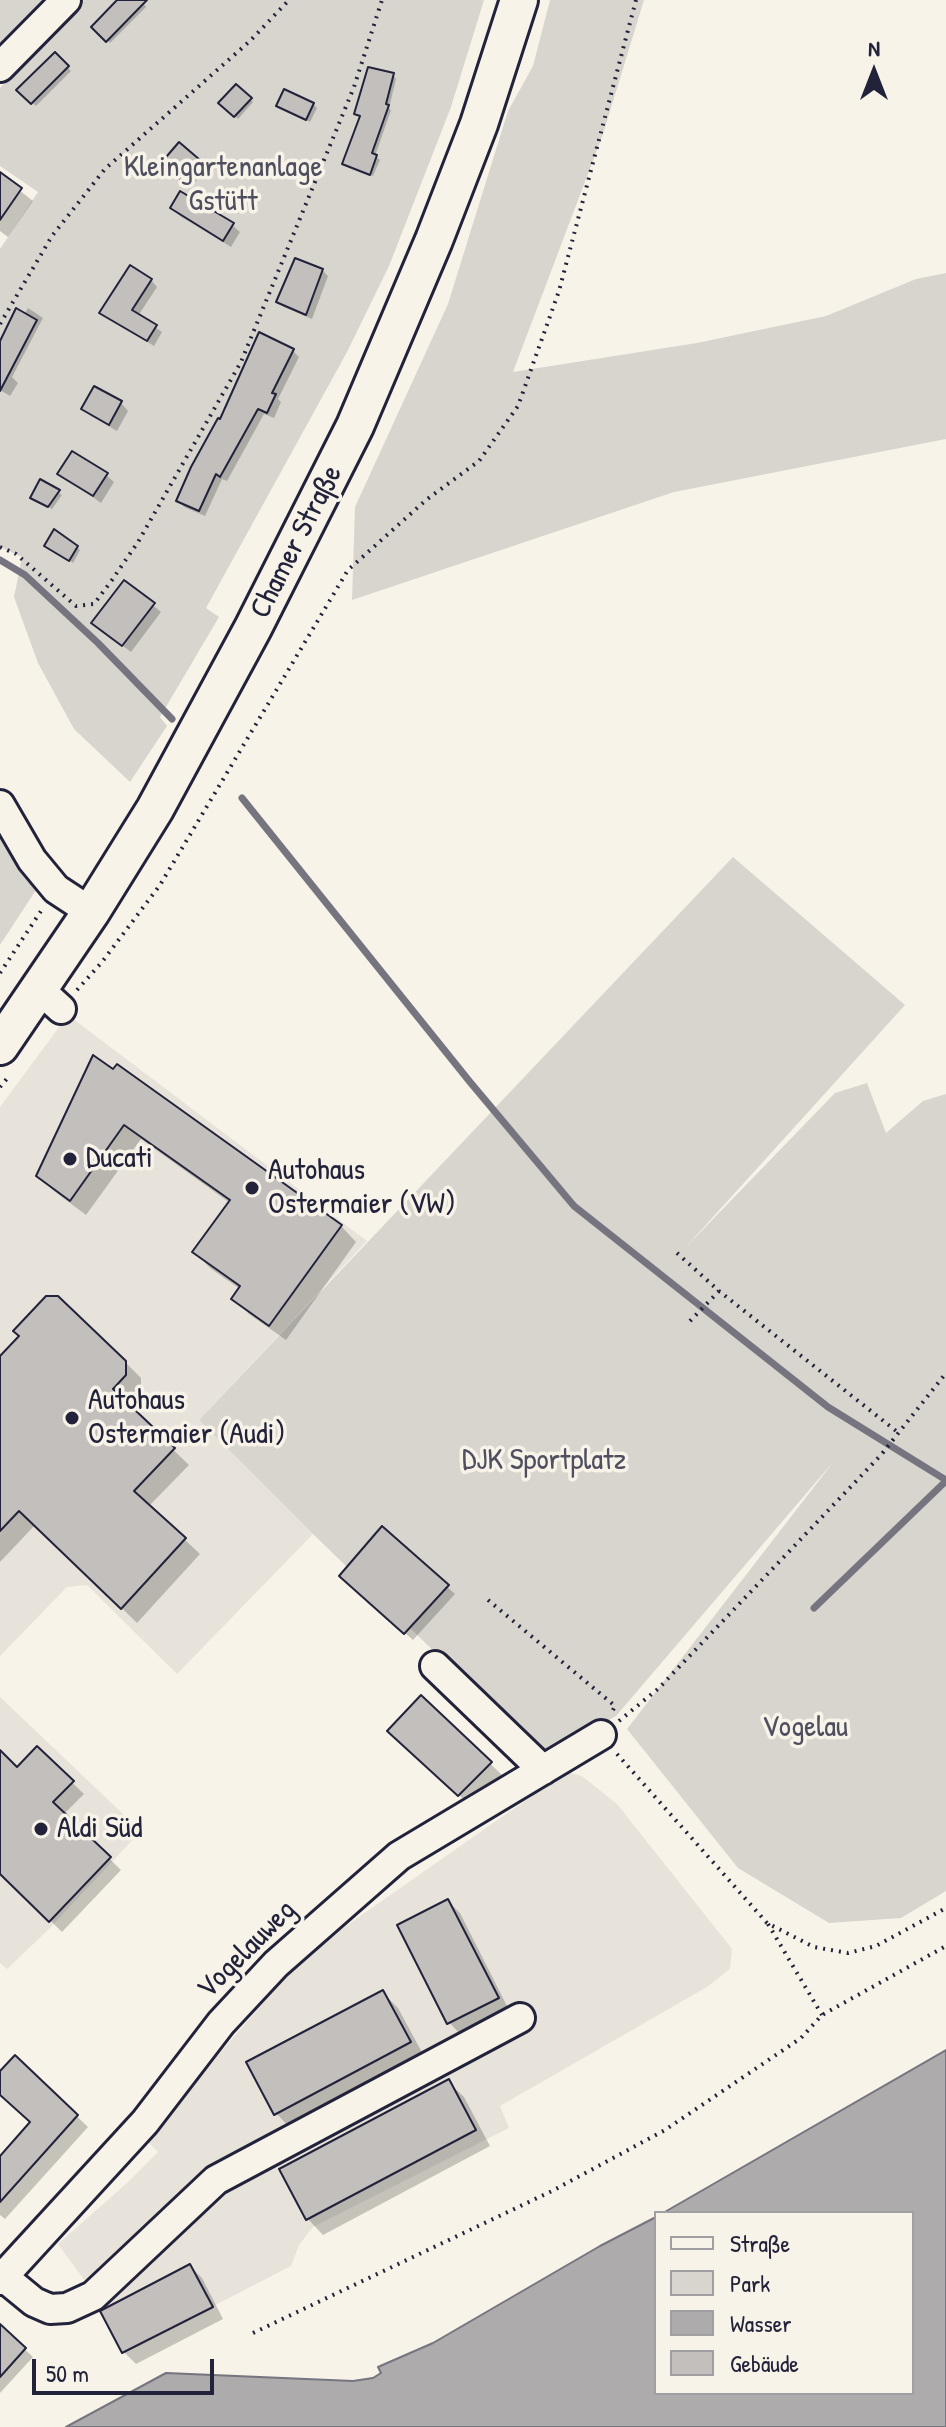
<!DOCTYPE html>
<html>
<head>
<meta charset="utf-8">
<style>
  body { margin:0 }
  #map { position:relative; width:946px; height:2427px; overflow:hidden; background:#f7f3e8; font-family:"Patrick Hand",sans-serif }
  canvas { display:block }
  .legend { position:absolute; left:654px; top:2211px; width:260px; height:184px; box-sizing:border-box; background:#f7f3e8; border:2px solid #a29fa3; margin:0; padding:10px 14px; list-style:none; font-size:24px; color:#22223b }
  .legend li { display:flex; align-items:center; gap:16px; height:40px }
  .legend b { width:40px; border:2px solid #a29fa3 }
  .north { position:absolute; left:834px; top:32px; width:80px; height:80px; -webkit-text-stroke:6px #f7f3e8; paint-order:stroke; rotate:0deg; font-size:22px; font-weight:700; line-height:32px; text-align:center; color:#22223b }
  .north::after { content:''; display:block; margin:auto; width:28px; height:36px; background:#22223b; clip-path:polygon(50% 0,100% 100%,50% 72%,0 100%) }
  .scale { position:absolute; left:32px; top:2359px; width:182px; height:36px; box-sizing:border-box; border:4px solid #22223b; border-top:0; padding-left:10px; font-size:24px; line-height:28px; white-space:nowrap; color:#22223b; -webkit-text-stroke:6px #f7f3e8; paint-order:stroke }
</style>
</head>
<body>
<div id="map">
<canvas width="946" height="2427"></canvas>
<ul class="legend">
<li><b style="height:10px;background:#f7f3e8"></b>Straße</li>
<li><b style="height:22px;background:#d8d5cf"></b>Park</li>
<li><b style="height:22px;background:#aeabad"></b>Wasser</li>
<li><b style="height:22px;background:#c2bfbd"></b>Gebäude</li>
</ul>
<div class="north">N</div>
<div class="scale">50 m</div>
</div>
<script>
const g = document.querySelector('canvas').getContext('2d');
g.lineJoin = 'round';
function fill(path, color) { g.fillStyle = color; g.fill(path, 'evenodd'); }
const poly = rows => new Path2D(rows.map(r => 'M' + r).join(''));
function trace(path, color, width, dash) { g.strokeStyle = color; g.lineWidth = width; g.lineCap = dash ? 'butt' : 'round'; g.setLineDash(dash || []); g.stroke(path); }
function drawText(font, color, halo, rows, align = 'center') {
  g.font = font + ' "Patrick Hand",sans-serif'; g.lineWidth = 7; g.setLineDash([]); g.textBaseline = 'middle'; g.strokeStyle = halo; g.fillStyle = color; for (const [text, x, y, turn = 0] of rows) {
    g.save(); g.translate(x, y); g.rotate((+turn || 0) * Math.PI / 180); g.textAlign = isNaN(turn) ? turn : align; if (halo) g.strokeText(text, 0, 0); g.fillText(text, 0, 0); g.restore();
  }
}
const built = poly([
  [68,1015,367,1241,199,1420,313,1534,177,1674,87,1585,67,1587,0,1656,0,1107],
  [0,1697,141,1831,49,1929,7,1969,0,1963],
  [570,1773,582,1776,617,1804,732,1949,730,1969,707,1987,500,2106,509,2128,313,2227,299,2245,291,2266,122,2353,85,2281,58,2244,128,2182,158,2152,147,2141,156,2127,282,1981,326,1940,559,1777]
]);
const green = poly([
  [0,0,47,0,0,49],
  [84,0,484,0,451,107,389,266,347,352,206,608,219,617,160,717,167,726,130,782,74,729,38,663,14,597,22,557,0,547,0,249,38,192,0,166,0,88,60,23],
  [550,0,644,0,603,134,513,372,697,343,826,316,916,279,946,273,946,439,674,492,352,600,355,507,448,304,508,111,533,66],
  [0,825,38,887,0,945],
  [733,857,905,1005,685,1248,835,1093,867,1083,886,1133,923,1101,946,1094,946,1891,901,1918,829,1923,738,1868,627,1729,834,1461,616,1716,543,1757,313,1534,199,1420]
]);
const water = poly([
  [946,2050,946,2427,66,2427,166,2373,353,2381,373,2378,381,2373,378,2367,433,2343,600,2246,656,2217,656,2393,912,2393,912,2213,663,2213,946,2050]
]);
const shadow = poly([
  [120,0,146,0,143,3,146,7,110,43,94,27],
  [55,54,71,71,36,106,19,90],
  [393,75,396,79,389,108,391,110,375,156,380,160,373,176,344,164,361,117,356,113],
  [236,86,253,102,238,119,221,103],
  [313,104,317,108,310,122,279,106],
  [199,161,206,169,191,187,172,171],
  [0,175,33,201,8,237,0,231],
  [172,208,232,225,240,232,231,247,180,216],
  [322,270,328,276,312,319,284,307,278,301],
  [151,280,157,287,138,316,162,332,154,346,101,313],
  [28,308,43,318,12,377,18,383,10,396,0,390,0,355],
  [293,351,299,357,278,399,281,402,274,418,264,414,227,481,222,479,205,516,184,507,178,500],
  [121,403,128,411,117,431,91,416,83,409],
  [59,473,106,475,114,482,101,503],
  [41,482,62,495,52,509,33,498],
  [77,547,80,550,73,563,49,548],
  [125,583,161,612,131,652,102,630],
  [113,1072,341,1226,356,1242,286,1340,249,1314,234,1298,240,1289,210,1268,195,1252,230,1203,141,1139,86,1215,54,1191,38,1176],
  [0,1359,125,1362,141,1378,141,1390,127,1405,189,1465,149,1506,200,1554,137,1623,36,1524,0,1562],
  [382,1529,455,1594,413,1640,349,1583],
  [421,1698,502,1775,471,1806,402,1743],
  [37,1749,84,1794,64,1814,121,1870,62,1932,0,1871,0,1753,17,1770],
  [448,1901,460,1913,509,2010,460,2034,449,2022],
  [382,1992,398,2008,425,2058,291,2129,276,2113],
  [15,2057,88,2127,5,2219,0,2215,0,2159,33,2123,0,2094,0,2074],
  [448,2082,464,2097,490,2146,323,2235,308,2219],
  [190,2266,202,2278,223,2319,136,2364,124,2352,103,2312],
  [0,2327,33,2357,0,2393]
]);
const stream = poly([
  [0,560,25,575,98,643,172,719],
  [242,798,470,1082,574,1206,828,1407,946,1480],
  [814,1608,946,1481]
]);
const building = poly([
  [117,0,147,0,106,42,91,27,117,0],
  [55,52,69,66,31,104,16,90,55,52],
  [368,67,394,73,386,104,389,105,372,153,377,155,370,175,342,164,360,116,354,114,368,67],
  [236,84,252,98,234,117,218,103,236,84],
  [284,89,314,103,306,120,276,106,284,89],
  [179,142,200,160,182,181,161,163,179,142],
  [0,172,22,188,0,220,0,172],
  [180,191,234,223,223,241,170,208,180,191],
  [295,258,323,269,306,315,276,302,295,258],
  [130,265,152,279,132,310,157,325,147,341,99,313,130,265],
  [16,308,37,320,0,391,0,341,16,308],
  [259,332,294,349,272,393,276,394,267,413,258,409,220,477,216,474,199,511,176,501,191,467,218,418,220,419,259,332],
  [94,386,122,401,109,425,81,409,94,386],
  [72,451,108,473,93,496,57,474,72,451],
  [40,479,60,490,48,507,30,498,40,479],
  [54,529,78,546,69,561,44,546,54,529],
  [124,580,155,603,122,646,91,623,124,580],
  [93,1055,113,1069,117,1064,342,1225,269,1326,231,1299,240,1286,192,1252,230,1200,124,1125,70,1201,36,1176,93,1055],
  [46,1296,58,1296,126,1361,126,1375,113,1389,175,1448,134,1491,186,1538,121,1609,19,1511,0,1531,0,1356,19,1336,13,1331,46,1296],
  [382,1526,449,1585,404,1634,339,1576,382,1526],
  [421,1695,492,1762,458,1796,387,1731,421,1695],
  [37,1746,74,1781,53,1802,111,1857,49,1922,0,1874,0,1750,17,1767,37,1746],
  [448,1899,499,1998,447,2024,397,1925,448,1899],
  [383,1990,411,2042,274,2115,246,2062,383,1990],
  [15,2055,78,2115,0,2202,0,2156,30,2122,0,2095,0,2071,15,2055],
  [449,2079,476,2130,306,2220,279,2169,449,2079],
  [190,2264,213,2307,122,2353,100,2311,190,2264],
  [0,2324,26,2348,0,2377,0,2324]
]);
const path = poly([
  [0,324,52,236,105,169,250,41,289,0],
  [0,547,16,554,76,606,94,604,112,580,138,542,241,362,354,87,382,0],
  [0,973,41,911],
  [77,990,102,962,160,885,348,570,426,500,479,461,518,406,559,291,636,0],
  [0,1087,10,1075],
  [677,1253,719,1291,900,1434],
  [690,1321,719,1291],
  [488,1600,615,1706,611,1714],
  [619,1721,659,1688,881,1455,946,1373],
  [617,1754,767,1923,814,1947,848,1953,876,1946,946,1908],
  [768,1924,822,2015],
  [253,2333,552,2191,665,2130,801,2038,822,2015,946,1946]
]);
const minor = poly([
  [0,67,66,0],
  [0,805,32,860,56,889,91,912],
  [39,989,61,1009],
  [435,1666,543,1770],
  [0,2274,34,2302,50,2309,67,2308,93,2296,216,2180,520,2018],
  [0,2280,145,2122,221,2023,276,1964,399,1856,601,1735]
]);
const major = poly([
  [0,1046,91,912,155,809,253,628,355,426,434,240,479,124,519,0]
]);
const markers = [
  [70,1159,8,"#22223b"],
  [252,1188,8,"#22223b"],
  [72,1418,8,"#22223b"],
  [41,1829,8,"#22223b"]
];
const parkNames = [
  ["Kleingartenanlage",223,168],
  ["Gstütt",223,202],
  ["DJK Sportplatz",544,1461],
  ["Vogelau",805,1728]
];
const streetNames = [
  ["Chamer Straße",297,542,-63],
  ["Vogelauweg",247,1950,-45]
];
const poiNames = [
  ["Ducati",86,1159],
  ["Autohaus",268,1171],
  ["Ostermaier (VW)",268,1205],
  ["Autohaus",88,1401],
  ["Ostermaier (Audi)",88,1435],
  ["Aldi Süd",57,1829]
];
fill(built, '#e7e3db');
fill(green, '#d8d5cf');
fill(water, '#aeabad');
trace(water, '#76747f', 2);
fill(shadow, '#0003');
trace(stream, '#76747f', 7);
fill(building, '#c2bfbd');
trace(building, '#22223b', 2);
trace(minor, '#22223b', 34);
trace(major, '#22223b', 42);
trace(path, '#22223b', 4, [2, 6]);
trace(minor, '#f7f3e8', 28);
trace(major, '#f7f3e8', 36);
for (const [x, y, r, color] of markers) { const dot = new Path2D(); dot.arc(x, y, r, 0, 2 * Math.PI); g.fillStyle = color; g.fill(dot); trace(dot, '#f7f3e8', 3); }
drawText('30px', '#504f60', '#f7f3e8', parkNames);
drawText('30px', '#22223b', '#f7f3e8', streetNames);
drawText('30px', '#22223b', '#f7f3e8', poiNames, 'left');
</script>
</body>
</html>
